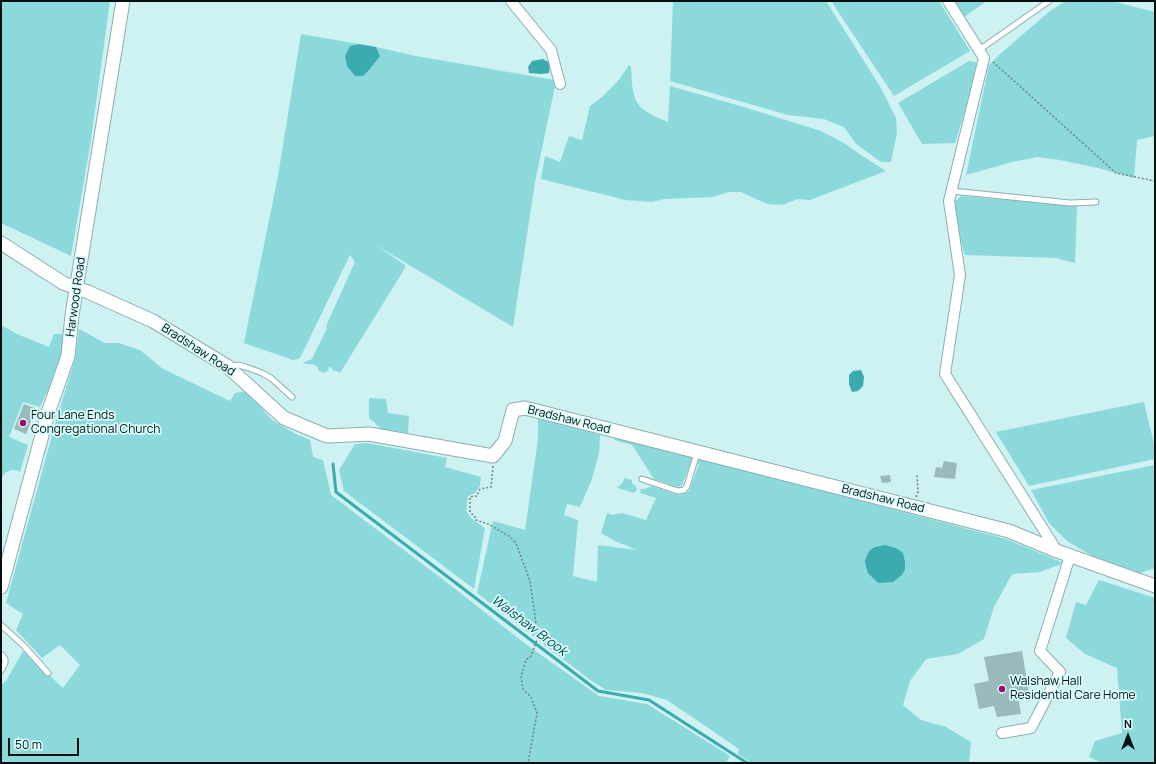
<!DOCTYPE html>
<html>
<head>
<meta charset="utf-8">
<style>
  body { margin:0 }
  #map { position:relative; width:1156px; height:764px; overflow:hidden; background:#cef1f2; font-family:Manrope,sans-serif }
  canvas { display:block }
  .frame { position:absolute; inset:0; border:2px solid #041010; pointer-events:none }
  .north { position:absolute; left:1108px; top:716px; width:40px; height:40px; -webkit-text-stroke:3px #dbfeff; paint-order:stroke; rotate:0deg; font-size:11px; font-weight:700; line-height:16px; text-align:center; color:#041010 }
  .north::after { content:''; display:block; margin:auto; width:14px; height:18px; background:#041010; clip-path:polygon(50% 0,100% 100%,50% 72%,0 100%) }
  .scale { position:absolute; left:8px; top:738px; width:71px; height:18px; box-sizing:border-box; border:2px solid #041010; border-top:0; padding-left:5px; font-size:12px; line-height:14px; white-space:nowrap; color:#041010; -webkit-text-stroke:3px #dbfeff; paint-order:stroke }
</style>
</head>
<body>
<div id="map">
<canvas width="1156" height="764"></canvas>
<div class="frame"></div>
<div class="north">N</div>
<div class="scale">50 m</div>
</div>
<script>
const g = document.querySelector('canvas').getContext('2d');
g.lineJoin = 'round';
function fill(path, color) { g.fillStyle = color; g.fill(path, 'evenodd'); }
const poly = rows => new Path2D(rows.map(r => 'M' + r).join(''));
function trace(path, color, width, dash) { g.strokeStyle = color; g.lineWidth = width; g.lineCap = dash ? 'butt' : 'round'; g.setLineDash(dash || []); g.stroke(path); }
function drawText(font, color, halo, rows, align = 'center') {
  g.font = font + ' Manrope,sans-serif'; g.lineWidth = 3.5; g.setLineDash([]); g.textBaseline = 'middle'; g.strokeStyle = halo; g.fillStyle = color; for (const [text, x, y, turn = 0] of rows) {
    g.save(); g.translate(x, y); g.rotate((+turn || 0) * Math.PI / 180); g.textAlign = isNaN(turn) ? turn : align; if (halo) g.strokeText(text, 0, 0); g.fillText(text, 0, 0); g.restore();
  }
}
const green = poly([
  [1,1,110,1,91,140,71,256,1,223],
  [673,1,826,1,881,88,896,118,897,133,891,162,881,162,856,144,844,127,824,119,788,115,670,81],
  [831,1,939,1,970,51,894,96],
  [951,1,987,1,961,19],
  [1065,1,1111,1,1155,12,1155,136,1137,140,1134,178,1098,168,1060,160,1037,157,1012,162,966,175,989,65,999,55,1050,11],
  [301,34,359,44,350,46,379,56,376,47,416,56,554,80,555,86,535,182,513,327,374,244,405,265,405,268,340,373,338,371,334,371,329,366,328,371,323,373,318,370,318,368,315,365,302,363,312,359,327,328,326,326,355,262,350,255,301,356,298,359,293,360,244,343,278,176],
  [969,61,976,62,976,75,955,143,922,144,898,103],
  [629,65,631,67,632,85,635,99,641,108,654,116,668,122,670,86,744,107,821,131,844,143,861,155,886,171,810,200,798,199,782,205,767,204,741,192,729,192,713,197,664,199,651,202,626,200,541,179,545,156,560,162,569,136,582,140,590,106,602,97,618,81],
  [961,196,1077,206,1075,263,1056,258,965,255,954,217,953,203],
  [1,325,17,334,49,347,54,334,65,334,58,369,40,407,23,402,9,437,28,445,20,472,16,470,12,470,6,472,3,476,1,480],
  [79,329,105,343,118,343,140,350,163,369,230,401,235,393,246,391,272,420,294,433,310,440,313,457,323,460,331,495,441,578,527,645,599,696,647,704,730,756,726,763,1,763,1,685,6,681,23,651,63,688,80,665,60,645,42,658,16,630,23,614,6,603,56,421,75,359],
  [369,398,386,399,388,413,409,416,408,433,381,429,374,422,369,418],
  [1144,402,1155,448,1155,459,1029,486,996,432],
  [538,418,600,435,599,453,592,479,580,507,567,504,564,515,578,520,573,576,597,582,598,545,637,550,615,541,601,533,607,513,612,515,622,513,646,520,656,498,640,493,641,489,645,489,651,486,675,494,680,495,689,491,699,464,691,462,682,485,678,487,654,479,632,445,614,440,615,436,1006,539,1064,563,1040,572,1012,574,994,607,984,639,958,654,926,659,910,681,903,705,921,720,946,727,971,742,969,763,751,763,738,754,739,749,667,700,642,693,606,690,589,679,477,593,493,521,525,530,538,439],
  [367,443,447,458,445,467,481,477,480,486,475,493,468,496,466,511,472,519,485,528,474,589,344,491,339,470,355,444],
  [1155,465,1155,568,1137,574,1092,556,1067,541,1049,523,1031,490],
  [624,478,632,480,632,483,637,488,635,493,617,488,623,482],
  [1099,580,1155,598,1155,763,1102,763,1089,757,1095,741,1122,733,1117,668,1085,654,1066,638,1076,602,1086,605]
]);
const water = poly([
  [359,44,376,47,380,56,370,69,363,76,355,76,347,66,345,56,350,46],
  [543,59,550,63,549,73,541,74,529,73,528,67,532,61],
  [861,370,864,377,863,386,858,391,852,392,849,384,849,375,853,371],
  [885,545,896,548,903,553,905,562,905,569,902,575,893,582,879,583,876,581,868,573,866,567,865,561,867,555,870,550,875,547]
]);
const stream = poly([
  [333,464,336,492,598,691,649,700,747,763]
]);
const building = poly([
  [24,404,40,410,38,418,33,416,26,434,14,429],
  [944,461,957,463,955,479,934,477,936,467,942,468],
  [890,475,891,482,882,483,880,476],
  [1022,651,1029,694,1018,696,1021,714,997,717,994,706,979,709,974,684,989,681,984,657]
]);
const path = poly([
  [993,62,1116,173,1155,181],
  [493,466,491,487,480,489,477,496,470,497,470,512,476,518,476,520,488,524,509,536,516,543,530,581,538,637,531,656,526,660,521,676,523,689,531,697,537,713,528,763],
  [916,497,918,492,917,475]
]);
const service = poly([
  [979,50,1049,1],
  [952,191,1070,203,1096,202],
  [230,366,239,365,246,367,262,373,271,378,292,397],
  [642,479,678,491,684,490,687,486,697,453],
  [1,625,23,645,48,673],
  [1,671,5,663,5,659,2,655]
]);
const minor = poly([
  [511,1,551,50,560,84],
  [948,1,984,58,949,201,960,275,945,374,1057,551],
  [1002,733,1031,728,1060,672,1040,651,1070,556]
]);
const tertiary = poly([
  [1,243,63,283,88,292,153,321,227,366,284,418,327,436,369,434,493,456,505,441,513,410,525,408,1009,531,1057,551,1155,586],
  [1,587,48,413,68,356,72,315,123,1]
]);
const markers = [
  [23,423,4,"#971067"],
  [1002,689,4,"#971067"]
];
const streetNames = [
  ["Harwood Road",76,297,-82],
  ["Bradshaw Road",198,350,33],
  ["Bradshaw Road",569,420,14],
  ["Bradshaw Road",883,499,14]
];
const poiNames = [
  ["Four Lane Ends",31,416],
  ["Congregational Church",31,430],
  ["Walshaw Hall",1010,682],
  ["Residential Care Home",1010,696]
];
const waterNames = [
  ["Walshaw Brook",529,626,37]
];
fill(green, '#8bd9db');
fill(water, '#3cabaf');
trace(stream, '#3cabaf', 3);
fill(building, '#98babb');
trace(service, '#8daeaf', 7);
trace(minor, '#8daeaf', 12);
trace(tertiary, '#8daeaf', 15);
trace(path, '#6e8687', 1.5, [2, 2]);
trace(service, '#fff', 5);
trace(minor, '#fff', 10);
trace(tertiary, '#fff', 13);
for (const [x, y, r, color] of markers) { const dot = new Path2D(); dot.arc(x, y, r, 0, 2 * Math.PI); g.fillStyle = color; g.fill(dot); trace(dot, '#dbfeff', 1.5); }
drawText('12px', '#041010', '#dbfeff', streetNames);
drawText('12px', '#041010', '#dbfeff', poiNames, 'left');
drawText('italic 13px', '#004648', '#dbfeff', waterNames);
</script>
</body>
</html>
